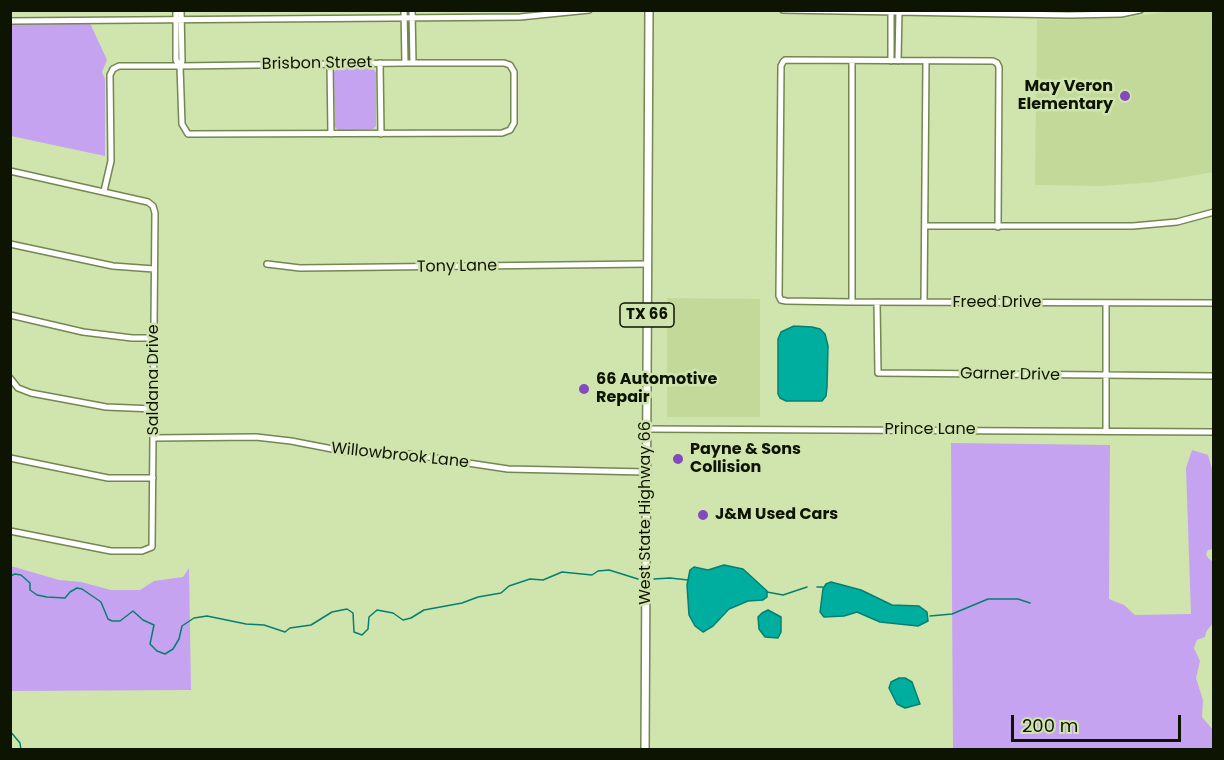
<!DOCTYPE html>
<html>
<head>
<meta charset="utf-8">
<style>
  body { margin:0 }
  #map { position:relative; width:1224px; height:760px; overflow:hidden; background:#d0e4ad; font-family:Poppins,sans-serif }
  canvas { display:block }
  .frame { position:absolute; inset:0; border:12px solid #0e1402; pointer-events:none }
  .scale { position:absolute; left:1011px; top:715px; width:170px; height:27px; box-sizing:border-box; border:3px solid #0e1402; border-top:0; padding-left:8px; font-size:18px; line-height:21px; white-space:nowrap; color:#0e1402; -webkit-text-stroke:4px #d0e4ad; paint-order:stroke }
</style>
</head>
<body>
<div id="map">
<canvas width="1224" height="760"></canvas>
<div class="frame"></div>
<div class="scale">200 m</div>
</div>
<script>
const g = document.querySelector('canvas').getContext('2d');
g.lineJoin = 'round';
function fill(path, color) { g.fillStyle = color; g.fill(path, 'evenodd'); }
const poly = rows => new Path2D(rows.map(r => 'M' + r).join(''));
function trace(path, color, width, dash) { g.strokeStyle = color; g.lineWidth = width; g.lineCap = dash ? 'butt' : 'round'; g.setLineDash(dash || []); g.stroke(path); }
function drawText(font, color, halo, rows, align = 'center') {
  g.font = font + ' Poppins,sans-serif'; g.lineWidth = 5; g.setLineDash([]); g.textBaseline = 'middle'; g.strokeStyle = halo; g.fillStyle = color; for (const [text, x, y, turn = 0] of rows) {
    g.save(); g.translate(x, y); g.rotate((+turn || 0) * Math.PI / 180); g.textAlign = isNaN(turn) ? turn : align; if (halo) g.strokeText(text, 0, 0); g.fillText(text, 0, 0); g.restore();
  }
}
const built = poly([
  [1172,11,1213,11,1213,172,1156,182,1100,186,1035,185,1037,20,1123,18],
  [667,298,760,299,760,417,667,417]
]);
const green = poly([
  [90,23,107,60,102,72,105,79,105,156,11,136,11,24],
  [338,68,372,68,376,72,376,126,373,129,338,130,335,127,334,72],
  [951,443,1110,445,1109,599,1124,605,1135,615,1191,614,1186,468,1192,450,1208,455,1213,473,1214,549,1208,550,1206,554,1208,558,1213,562,1213,623,1206,632,1205,637,1197,640,1194,648,1200,661,1196,678,1203,700,1202,717,1213,730,1213,749,953,749],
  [11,566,59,580,81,582,111,590,140,590,154,581,183,577,189,568,191,690,11,691]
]);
const water = poly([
  [794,326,812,327,820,329,825,334,828,346,827,387,826,396,822,401,786,401,780,398,778,394,778,339,781,332,794,326],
  [724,565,743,569,767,591,767,597,763,600,748,601,729,609,713,626,703,632,695,626,689,615,687,585,690,570,694,567,708,570,724,565],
  [831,582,861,590,892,605,919,606,927,612,928,621,918,626,880,622,857,612,844,616,824,617,820,612,823,589,826,584,831,582],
  [768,610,781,617,781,632,778,638,765,637,759,629,758,617,762,613,768,610],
  [899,678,905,678,912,682,920,704,905,708,897,704,889,688,891,682,899,678]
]);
const stream = poly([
  [10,576,15,574,21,575,30,583,30,590,37,595,47,597,65,598,70,592,77,588,82,589,101,602,108,619,112,621,120,621,133,611,143,620,154,625,150,644,157,651,165,654,173,649,179,639,182,626,194,618,207,616,246,624,264,625,285,632,290,628,311,625,332,612,347,609,353,613,354,632,362,635,368,629,369,617,377,610,393,613,403,620,411,618,424,610,462,603,478,597,501,593,509,586,530,579,543,580,562,572,592,575,598,571,609,570,638,579],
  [654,579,670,578,688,580],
  [817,587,823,587],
  [767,592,783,595,807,587],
  [930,616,952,614,988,599,1018,599,1030,603],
  [10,731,20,743,21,750]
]);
const minor = poly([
  [176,10,176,60,180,66],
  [404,10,405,63],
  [412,10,413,63],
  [783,10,1069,15,1121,14,1140,10],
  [891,10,891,61],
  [10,21,520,17,589,10],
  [898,61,899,10],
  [380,63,381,134],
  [330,64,331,134],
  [10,171,148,202,153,206,155,213,152,547,142,551,111,551,10,531],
  [104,191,111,161,110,75,113,69,119,66,180,66,405,63,504,63,510,65,514,72,514,123,510,130,502,133,188,134,182,124,180,66,182,61,181,10],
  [926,226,1133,226,1177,222,1214,212],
  [998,227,999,67,997,63,993,61,785,60,783,62,781,66,779,296,781,300,786,301,852,302,1214,303],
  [10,244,113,266,154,269],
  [267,264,300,268,647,264],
  [852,302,852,61],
  [877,302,878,373,1214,376],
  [924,302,926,61],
  [10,315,83,332,132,338,154,338],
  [10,378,18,388,31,393,106,407,154,409],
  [646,429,1214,432],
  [1106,431,1106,303],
  [154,438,256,437,291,441,353,453,408,454,508,469,646,472],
  [10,458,108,478,153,478]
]);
const major = poly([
  [645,750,649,10]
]);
const markers = [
  [1125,96,6,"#8549bf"],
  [584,389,6,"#8549bf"],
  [678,459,6,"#8549bf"],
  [703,515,6,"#8549bf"]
];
const shields = [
  [647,315,54]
];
const shieldNames = [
  ["TX 66",647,315]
];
const streetNames = [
  ["Brisbon Street",317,64,-1],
  ["Tony Lane",457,267,-1],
  ["Freed Drive",997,303],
  ["Garner Drive",1010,375,1],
  ["Saldana Drive",154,380,-90],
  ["Prince Lane",930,430],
  ["Willowbrook Lane",400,456,6],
  ["West State Highway 66",646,513,-90]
];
const poiNames = [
  ["May Veron",1113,87,"right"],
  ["Elementary",1113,105,"right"],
  ["66 Automotive",596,380],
  ["Repair",596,398],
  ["Payne & Sons",690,450],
  ["Collision",690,468],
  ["J&M Used Cars",715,515]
];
fill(built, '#c3d99a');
fill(green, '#c6a3f1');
fill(water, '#00ae9f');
trace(water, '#048070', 1.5);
trace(stream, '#048070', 1.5);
trace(minor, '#748652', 8);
trace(major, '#748652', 10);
trace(minor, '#fff', 5);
trace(major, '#fff', 7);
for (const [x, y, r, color] of markers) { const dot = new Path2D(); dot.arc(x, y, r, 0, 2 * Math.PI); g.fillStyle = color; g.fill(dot); trace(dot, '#d0e4ad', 2); }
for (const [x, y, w] of shields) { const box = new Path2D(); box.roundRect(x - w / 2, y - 12, w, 24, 4.5); g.fillStyle = '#d0e4ad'; g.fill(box); trace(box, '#0e1402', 1.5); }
drawText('bold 15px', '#0e1402', null, shieldNames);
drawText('16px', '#0e1402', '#d0e4ad', streetNames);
drawText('bold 16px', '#0e1402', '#d0e4ad', poiNames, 'left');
</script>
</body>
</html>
